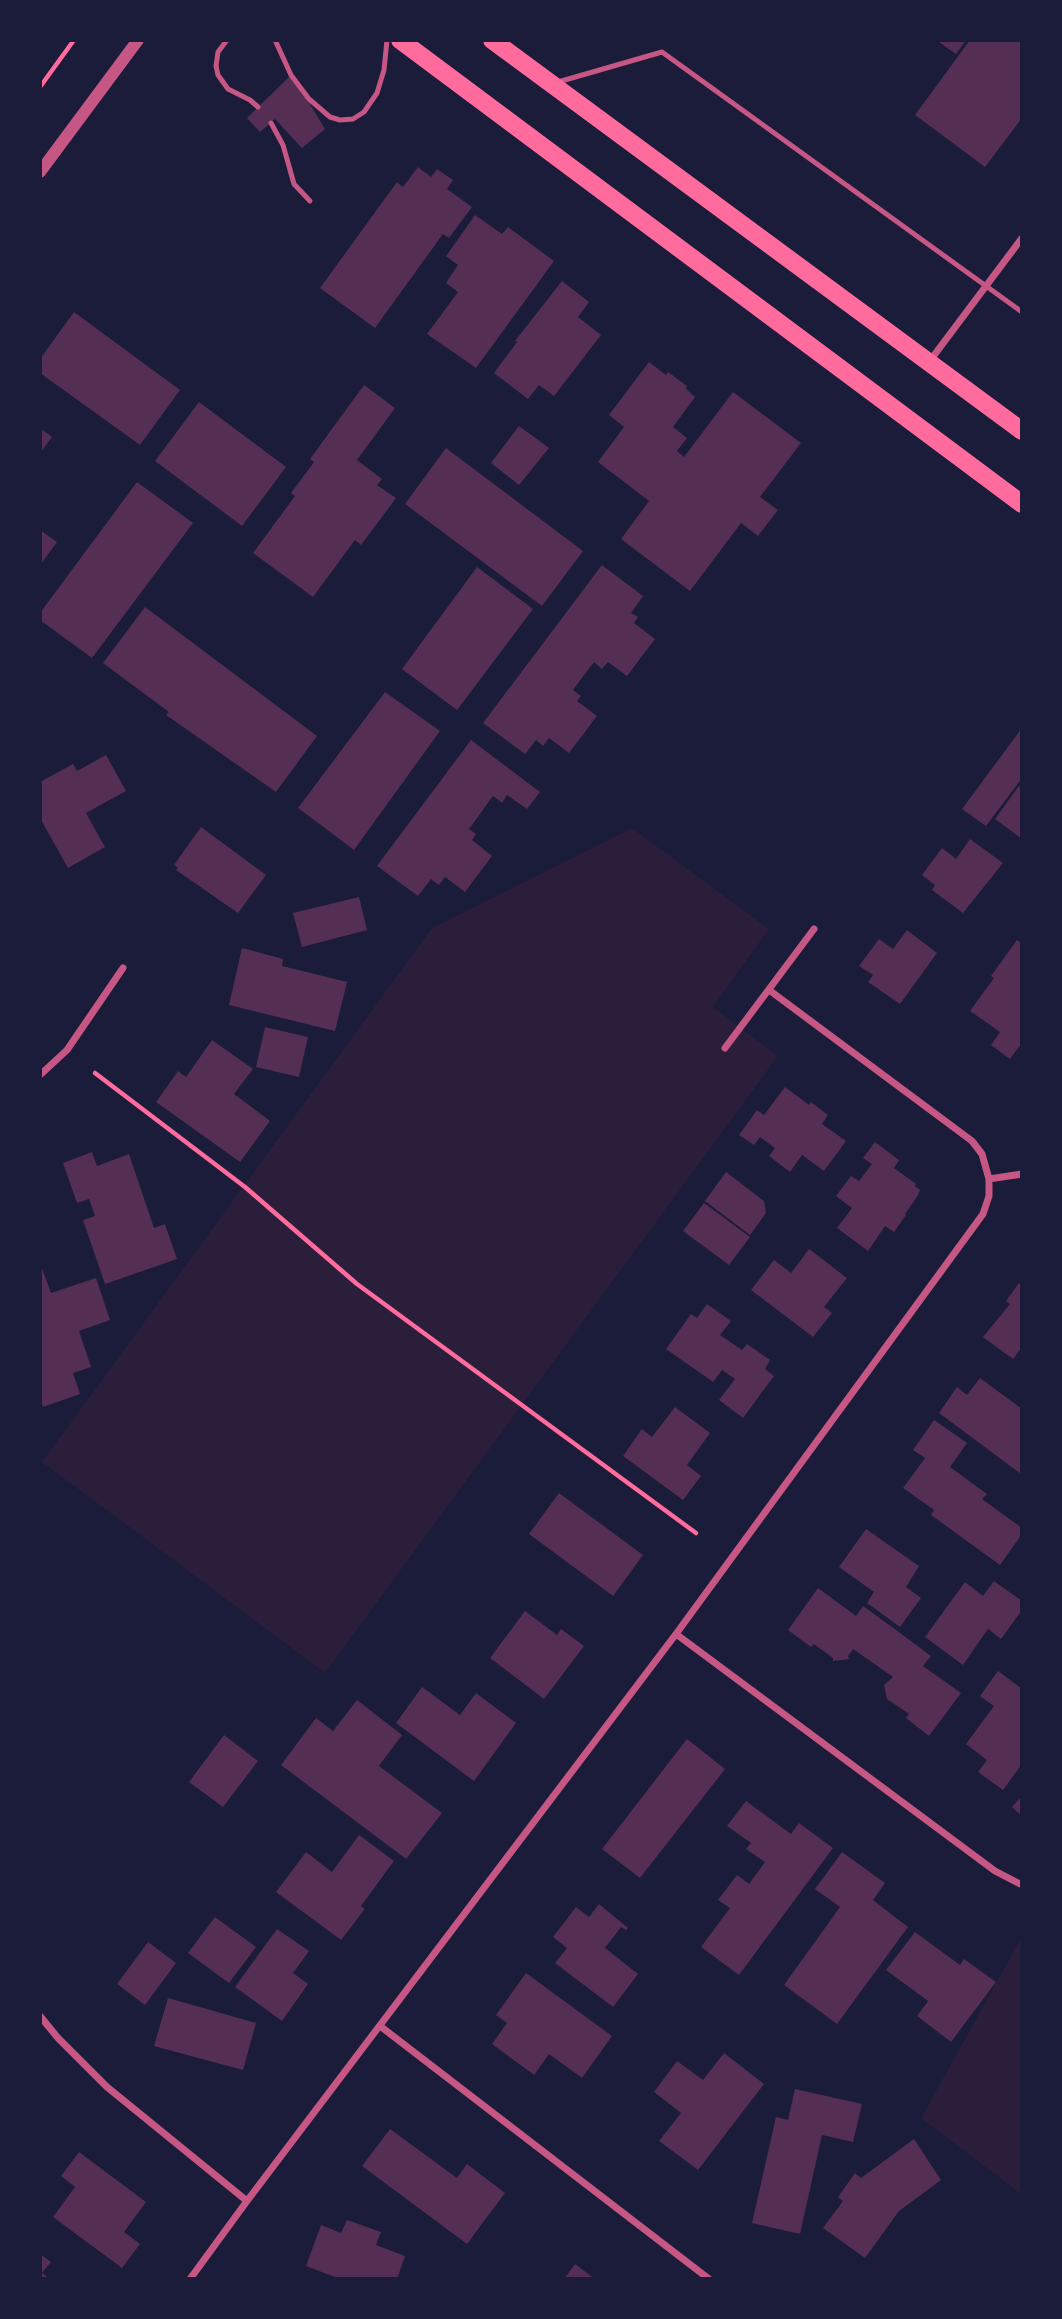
<!DOCTYPE html>
<html>
<head>
<meta charset="utf-8">
<style>
  body { margin:0 }
  #map { position:relative; width:1062px; height:2319px; overflow:hidden; background:#1b1b3a; font-family:"Noto Sans",sans-serif }
  canvas { display:block }
  .frame { position:absolute; inset:0; border:42px solid #1b1b3a; pointer-events:none }
</style>
</head>
<body>
<div id="map">
<canvas width="1062" height="2319"></canvas>
<div class="frame"></div>
</div>
<script>
const g = document.querySelector('canvas').getContext('2d');
g.lineJoin = 'round';
function fill(path, color) { g.fillStyle = color; g.fill(path, 'evenodd'); }
const poly = rows => new Path2D(rows.map(r => 'M' + r).join(''));
function trace(path, color, width, dash) { g.strokeStyle = color; g.lineWidth = width; g.lineCap = dash ? 'butt' : 'round'; g.setLineDash(dash || []); g.stroke(path); }
const green = poly([
  [632,828,769,929,713,1007,778,1056,325,1673,42,1462,432,928],
  [1020,1940,1022,1941,1022,2195,921,2118]
]);
const building = poly([
  [936,40,966,40,956,54],
  [970,40,1022,40,1022,118,985,167,915,115],
  [292,74,325,129,302,148,275,119,260,132,247,118],
  [418,167,431,177,437,169,453,180,447,189,472,207,449,238,443,234,375,328,320,288,397,182,403,187],
  [475,215,502,234,508,227,554,261,476,368,427,334,458,292,446,283,458,265,446,256],
  [562,281,589,302,578,317,601,335,554,396,539,385,528,399,494,373,517,342,515,341],
  [74,312,180,390,140,445,40,373,40,359],
  [649,362,666,375,668,372,687,386,686,389,695,397,673,427,687,438,677,451,684,457,733,392,801,443,760,497,778,510,758,536,741,523,690,591,621,539,649,501,598,462,624,427,609,415],
  [364,385,395,408,357,460,382,479,377,485,396,498,361,545,355,540,313,597,253,553,295,496,291,493,314,462,310,459],
  [199,402,286,467,242,526,155,461],
  [519,426,549,448,519,485,491,463],
  [40,428,52,437,40,453],
  [446,448,583,551,542,606,405,504],
  [137,482,193,523,92,658,40,620,40,613],
  [40,530,57,542,40,565],
  [602,565,643,596,631,613,638,617,634,623,655,639,627,676,608,662,602,669,594,662,573,690,581,696,577,701,597,716,569,753,549,738,543,746,536,740,525,754,483,723],
  [477,567,533,609,457,710,402,669],
  [145,607,317,736,276,792,166,715,169,712,103,663],
  [385,692,440,731,354,850,298,808],
  [1022,728,1022,778,986,826,962,809],
  [471,740,540,792,527,809,507,795,502,803,493,796,469,829,476,834,472,840,492,856,465,892,445,877,439,885,431,879,418,896,377,866],
  [106,755,126,791,86,813,105,847,68,868,40,818,40,782,73,764,77,771],
  [1019,786,1022,788,1022,839,995,819],
  [201,827,266,875,238,913,176,870,178,868,174,865],
  [970,839,1003,863,963,913,932,890,935,885,922,875,942,848,956,859],
  [359,897,367,930,302,947,293,913],
  [907,930,937,953,900,1004,868,982,873,975,859,966,879,939,893,949],
  [1017,940,1022,944,1022,1043,1010,1059,991,1045,1000,1032,970,1011,994,978,991,976],
  [242,948,283,959,282,966,347,982,335,1031,229,1005],
  [265,1027,308,1037,299,1077,256,1067],
  [212,1040,253,1069,234,1094,270,1121,240,1162,156,1102,178,1071,186,1077],
  [785,1087,809,1105,811,1102,828,1115,822,1124,846,1141,824,1171,802,1155,790,1172,769,1156,775,1148,760,1137,754,1145,739,1135,757,1110,764,1115],
  [875,1142,899,1160,894,1168,916,1184,915,1186,920,1190,918,1195,905,1214,906,1215,894,1232,885,1226,868,1251,837,1228,852,1208,836,1196,851,1176,859,1181,872,1164,863,1158],
  [92,1152,97,1166,129,1154,154,1228,165,1224,177,1259,105,1284,83,1220,95,1216,89,1199,77,1203,63,1163],
  [726,1172,764,1201,766,1213,750,1235,705,1201],
  [704,1203,750,1237,729,1265,683,1231],
  [809,1249,847,1278,824,1307,832,1313,813,1337,751,1290,774,1260,791,1273],
  [40,1263,51,1293,96,1278,110,1320,79,1331,91,1367,73,1373,80,1394,43,1407,40,1399],
  [1019,1283,1022,1285,1022,1347,1013,1359,983,1337,1010,1304,1006,1301],
  [707,1304,731,1321,720,1335,742,1350,747,1344,770,1360,765,1369,774,1376,743,1418,719,1400,735,1379,722,1370,713,1382,666,1349,691,1314,697,1318],
  [980,1378,1022,1409,1021,1474,939,1413,957,1387,967,1395],
  [675,1407,710,1433,687,1465,701,1476,683,1500,623,1456,642,1429,652,1437],
  [934,1420,967,1443,950,1467,987,1494,982,1499,1022,1528,1022,1534,1000,1565,931,1515,934,1510,903,1488,925,1458,913,1450],
  [559,1493,643,1555,613,1596,529,1534],
  [866,1529,919,1566,906,1587,921,1598,900,1627,867,1603,874,1592,839,1567],
  [994,1581,1022,1601,1022,1610,1001,1639,988,1629,963,1665,925,1637,965,1582,983,1596],
  [818,1588,856,1616,863,1606,896,1630,931,1656,923,1666,961,1693,929,1736,906,1718,909,1714,887,1699,884,1685,893,1677,853,1649,848,1656,849,1659,833,1661,833,1658,814,1644,811,1647,788,1630],
  [525,1611,557,1635,561,1629,584,1646,544,1699,490,1658],
  [998,1671,1022,1689,1022,1764,1003,1790,978,1772,987,1760,966,1744,994,1706,980,1696],
  [422,1687,460,1715,476,1693,516,1723,474,1781,396,1723],
  [357,1700,402,1735,379,1766,442,1813,406,1859,281,1765,316,1718,333,1731],
  [224,1735,258,1761,223,1807,189,1782],
  [687,1739,725,1769,640,1878,602,1849],
  [1022,1796,1022,1816,1012,1807],
  [746,1801,791,1834,799,1823,833,1848,739,1975,701,1947,730,1908,718,1900,737,1875,749,1884,765,1862,746,1849,751,1843,727,1826],
  [359,1835,394,1861,361,1906,365,1909,341,1940,276,1892,306,1852,332,1872],
  [842,1852,885,1883,873,1900,908,1927,837,2024,784,1985,840,1907,815,1889],
  [599,1904,628,1928,626,1930,621,1927,605,1948,638,1974,613,2007,555,1963,567,1948,553,1937,576,1907,589,1917],
  [215,1917,256,1947,229,1983,188,1953],
  [277,1929,309,1951,293,1973,308,1984,282,2021,235,1987],
  [915,1932,960,1965,964,1959,996,1982,951,2042,917,2016,928,2001,886,1970],
  [148,1942,176,1963,145,2005,117,1984],
  [526,1973,612,2036,582,2078,549,2054,534,2075,492,2044,507,2023,496,2015],
  [168,1998,256,2023,243,2070,154,2046],
  [724,2053,764,2084,698,2170,659,2141,681,2113,654,2092,677,2061,703,2080],
  [795,2089,862,2104,853,2142,822,2135,800,2234,752,2223,776,2117,788,2120],
  [390,2129,457,2178,467,2164,505,2193,467,2244,362,2166],
  [914,2139,941,2180,899,2211,865,2258,823,2228,843,2201,838,2197,855,2173,861,2178],
  [79,2152,146,2202,124,2232,140,2244,122,2268,53,2217,75,2187,61,2176],
  [347,2220,381,2232,376,2245,405,2256,397,2279,340,2279,306,2266,321,2225,341,2233],
  [40,2254,51,2262,42,2273,50,2279,40,2279],
  [575,2264,595,2279,564,2279]
]);
const path = poly([
  [40,87,74,40],
  [95,1073,245,1187,357,1284,696,1533]
]);
const service = poly([
  [227,40,218,52,216,66,218,75,228,89,250,100,258,107],
  [275,40,291,75,309,99,330,117,340,120,353,119,364,112,377,93,384,70,387,40],
  [558,82,662,52,1022,312],
  [271,123,283,145,294,184,310,201]
]);
const minor = poly([
  [929,362,1022,238],
  [725,1048,814,929],
  [40,1075,67,1050,123,968],
  [989,1179,1022,1174],
  [676,1634,995,1871,1022,1885],
  [40,2016,58,2038,107,2087,247,2201],
  [380,2026,709,2279],
  [190,2279,247,2201,676,1634,983,1214,989,1196,989,1179,982,1154,972,1141,769,990]
]);
const tertiary = poly([
  [40,172,138,40]
]);
const primary = poly([
  [400,40,1022,504],
  [492,40,1022,431]
]);
fill(green, '#2a1e3b');
fill(building, '#542f53');
trace(path, '#ff6b9d', 4.5);
trace(service, '#c65784', 5);
trace(minor, '#c65784', 7);
trace(tertiary, '#c65784', 12);
trace(primary, '#ff6b9d', 18);
</script>
</body>
</html>
